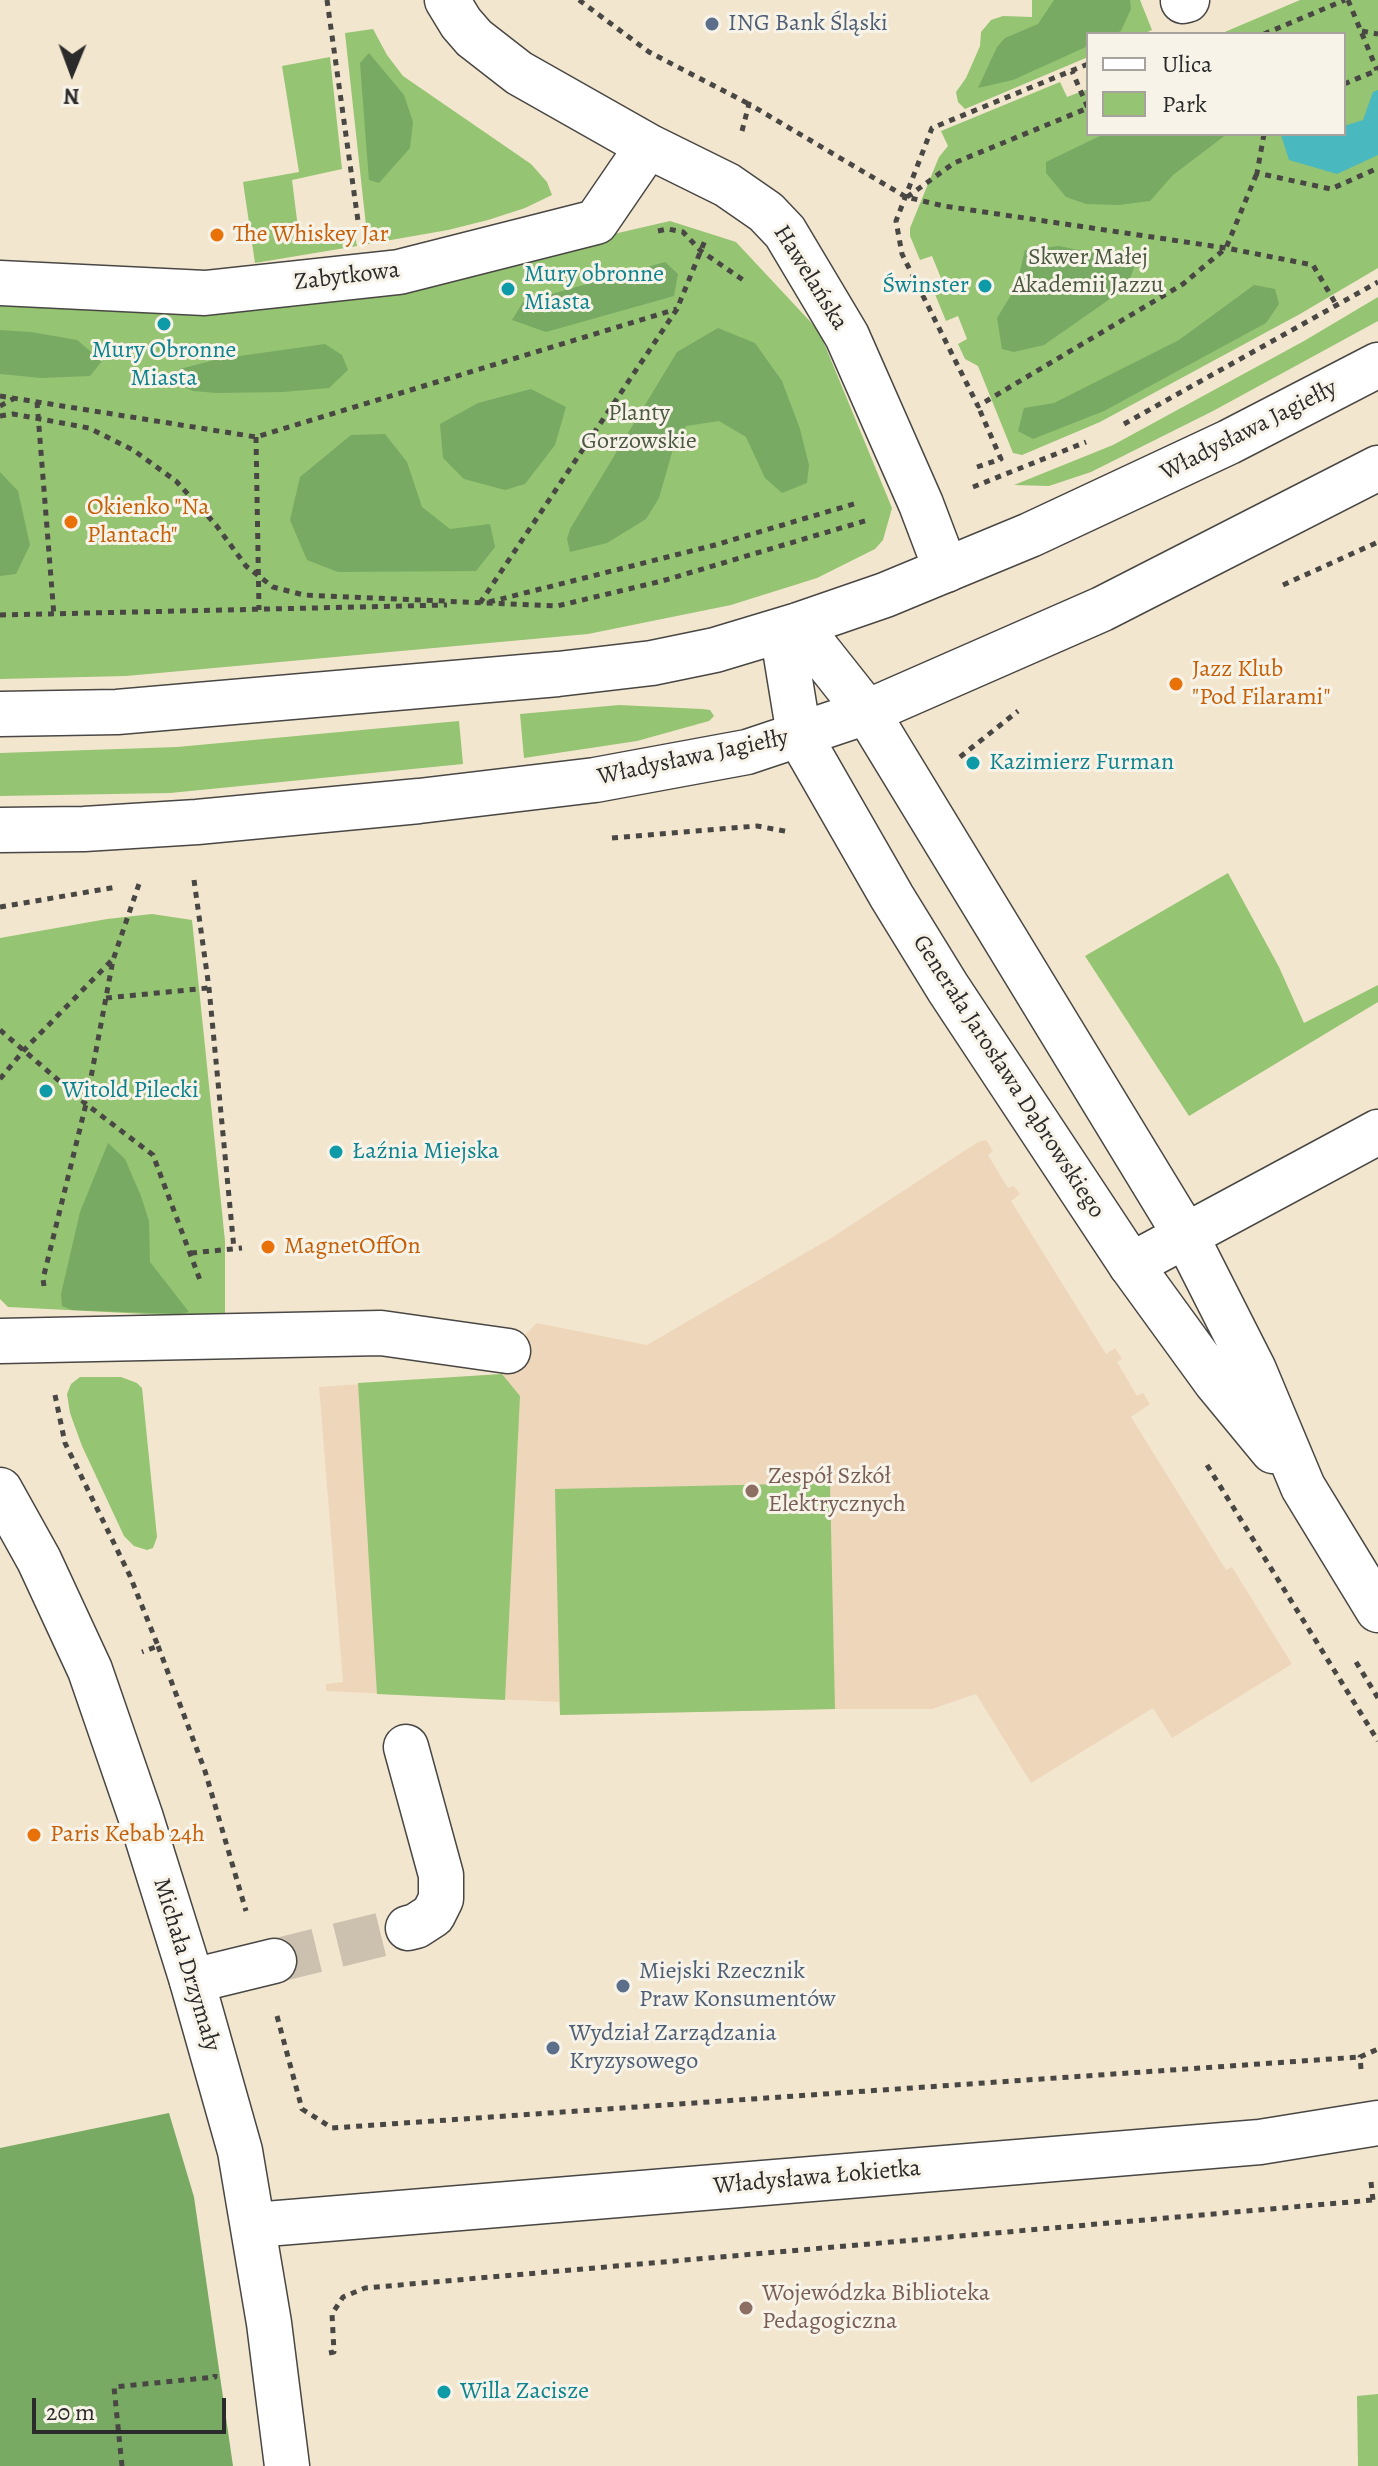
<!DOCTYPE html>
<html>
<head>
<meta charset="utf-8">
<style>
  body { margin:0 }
  #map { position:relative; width:1378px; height:2466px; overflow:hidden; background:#f3e6cf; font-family:Alegreya,serif }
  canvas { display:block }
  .legend { position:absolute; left:1086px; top:32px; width:260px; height:104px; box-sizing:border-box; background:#f7f3e8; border:2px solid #a5a39c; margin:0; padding:10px 14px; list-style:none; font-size:24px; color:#2b2b2b }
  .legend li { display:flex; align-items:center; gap:16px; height:40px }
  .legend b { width:40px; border:2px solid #a5a39c }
  .north { position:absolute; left:32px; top:32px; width:80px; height:80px; -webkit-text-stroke:6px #f7f3e8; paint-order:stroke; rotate:181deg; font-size:22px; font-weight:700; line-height:32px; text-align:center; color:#2b2b2b }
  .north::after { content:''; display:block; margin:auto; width:28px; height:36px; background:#2b2b2b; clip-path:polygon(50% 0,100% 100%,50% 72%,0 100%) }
  .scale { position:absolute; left:32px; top:2398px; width:194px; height:36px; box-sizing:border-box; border:4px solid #2b2b2b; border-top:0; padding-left:10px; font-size:24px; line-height:28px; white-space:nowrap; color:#2b2b2b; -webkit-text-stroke:6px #f7f3e8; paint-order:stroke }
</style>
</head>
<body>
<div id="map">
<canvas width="1378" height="2466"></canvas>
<ul class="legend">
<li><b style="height:10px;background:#fff"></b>Ulica</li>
<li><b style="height:22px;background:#95c472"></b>Park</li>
</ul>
<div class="north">N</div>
<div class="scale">20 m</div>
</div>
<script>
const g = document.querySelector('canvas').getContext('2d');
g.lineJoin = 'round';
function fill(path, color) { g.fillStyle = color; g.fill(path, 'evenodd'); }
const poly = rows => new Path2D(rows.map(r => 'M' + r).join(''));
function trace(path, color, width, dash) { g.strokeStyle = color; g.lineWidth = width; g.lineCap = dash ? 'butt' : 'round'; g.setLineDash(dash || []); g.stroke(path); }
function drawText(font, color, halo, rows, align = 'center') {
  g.font = font + ' Alegreya,serif'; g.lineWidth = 6; g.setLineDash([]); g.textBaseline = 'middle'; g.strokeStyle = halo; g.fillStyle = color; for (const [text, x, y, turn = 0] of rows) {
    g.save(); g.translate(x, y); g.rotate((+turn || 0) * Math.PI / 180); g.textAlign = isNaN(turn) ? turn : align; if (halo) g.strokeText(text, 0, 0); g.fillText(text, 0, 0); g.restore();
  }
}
const built = poly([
  [986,1140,993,1151,988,1155,1008,1188,1014,1186,1020,1194,1011,1201,1106,1354,1115,1348,1122,1359,1117,1362,1137,1396,1143,1393,1150,1404,1131,1417,1226,1570,1232,1567,1292,1664,1172,1738,1153,1708,1031,1783,976,1694,932,1709,835,1709,560,1715,559,1702,326,1691,326,1684,343,1682,319,1387,502,1374,508,1351,537,1323,647,1345,831,1238,978,1142]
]);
const green = poly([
  [1032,0,1140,0,1152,30,1143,34,1088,34,1088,57,965,109,958,102,956,92,966,78,980,46,981,32,991,20,1003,16,1032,17],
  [1300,0,1378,0,1378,268,1300,314,1100,422,1022,455,1013,453,978,366,965,359,958,344,967,339,958,316,946,321,932,287,943,283,932,256,920,260,910,236,910,228,939,157,948,146,941,131,1060,82,1067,97,1088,89,1088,134,1344,134,1344,34,1220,34],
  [373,29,387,55,403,76,531,164,547,182,552,195,525,208,488,220,448,230,368,244,345,33],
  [330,57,342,169,292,180,299,236,353,227,357,246,255,263,243,182,299,172,282,66],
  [670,221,736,242,819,331,892,508,883,540,875,549,817,578,731,605,588,634,126,676,0,679,0,292,345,296],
  [1378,297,1378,321,1213,411,1091,472,1049,486,1014,485,1113,445,1304,341],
  [619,705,702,709,710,710,714,716,709,721,637,741,524,758,520,714],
  [459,721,463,764,170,793,0,796,0,753,177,747],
  [1228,873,1279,967,1304,1023,1378,985,1378,1002,1189,1116,1085,956],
  [152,914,192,920,225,1241,225,1318,8,1307,0,1299,0,938,107,919],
  [502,1374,520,1396,505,1700,377,1694,358,1383],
  [80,1377,121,1377,137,1383,142,1388,157,1537,153,1548,147,1550,134,1546,124,1536,82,1446,70,1413,67,1394,71,1384],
  [830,1483,835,1709,560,1715,555,1489],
  [1378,2394,1378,2466,1358,2466,1357,2396]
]);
const forest = poly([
  [1054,0,1130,0,1131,9,1121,31,1113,34,1088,34,1088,46,1013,80,978,88,997,47,1005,38,1038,24],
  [369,53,404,95,413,122,410,148,379,183,369,180,367,156,360,63],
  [1104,134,1227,134,1173,175,1150,201,1119,205,1086,204,1066,197,1046,173,1046,162],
  [1059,246,1136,262,1127,287,1044,345,1014,352,1002,349,997,318,1016,287,1025,250],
  [665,262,678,274,674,296,546,332,512,320,523,302],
  [1254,285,1275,289,1279,304,1266,323,1104,411,1033,439,1018,431,1024,408,1054,403,1179,340],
  [718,328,755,343,782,381,800,429,809,465,807,483,782,493,765,478,746,437,719,421,686,426,673,449,659,498,646,519,607,543,570,552,567,539,570,529,677,352],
  [0,330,31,332,77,340,102,361,90,376,41,378,0,374],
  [325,344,342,355,348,370,329,388,283,392,216,393,193,391,167,379,180,369,218,359],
  [531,389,566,407,555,445,525,484,505,490,464,479,443,458,440,424,478,403],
  [385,434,407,462,422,507,450,529,490,524,495,547,476,571,338,572,307,560,290,520,300,477,351,435],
  [0,472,18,491,30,545,16,574,0,576],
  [108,1143,125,1159,141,1196,149,1221,150,1262,189,1312,179,1314,72,1310,62,1306,61,1294,80,1212],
  [169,2113,194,2197,233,2466,0,2466,0,2148]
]);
const water = poly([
  [1378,90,1378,155,1337,174,1289,160,1281,135,1344,134,1344,126,1363,120,1373,92]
]);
const minorTunnel = poly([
  [274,1961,408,1928]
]);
const path = poly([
  [327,0,358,221],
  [579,0,649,52,749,104],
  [1348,0,1377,70],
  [1362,31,1378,34],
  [1264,34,1345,0],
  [1088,64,932,128,896,221,902,254,978,406,1183,284,1226,248,1257,173],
  [1344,84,1378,70],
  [742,131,749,104,906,197,944,206,1226,248,1313,265,1337,306],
  [1264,134,1257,173,1331,189,1378,168],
  [907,197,954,163,1088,108,1072,71],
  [658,231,668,229,683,232,701,251,746,282],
  [0,396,256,437,677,309],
  [37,402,54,616],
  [0,406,13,399],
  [0,416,13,414,89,428,133,450,176,481,216,525,246,566,273,587,304,595,557,606,662,581,868,520],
  [1124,424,1378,282],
  [256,437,259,610],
  [977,467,1001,459,978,406],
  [973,487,1086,442],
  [1283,585,1378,542],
  [489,602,715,545,857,503],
  [480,603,677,309,706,238],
  [0,615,447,605],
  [960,757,1018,711],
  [612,838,757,826,790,832],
  [194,880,209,988,234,1249],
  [0,907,117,887],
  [106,998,208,988],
  [0,1030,86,1104,153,1155,200,1280],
  [0,1079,24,1050,112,960],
  [191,1253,242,1248],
  [44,1286,43,1279,86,1104,113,960,139,884],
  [55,1395,65,1443,130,1576,158,1646,142,1652],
  [1207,1465,1378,1741],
  [158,1646,205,1771,246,1911],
  [1356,1662,1378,1698],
  [277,2016,302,2109,332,2128,1360,2057],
  [1361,2069,1360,2057,1378,2049],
  [1371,2182,1373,2200,1378,2199],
  [329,2353,334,2352,332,2314,343,2297,365,2288,1373,2200],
  [122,2466,114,2387,215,2377,215,2374]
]);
const minor = poly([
  [447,0,461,23,474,38,519,73,648,146,727,185,766,212,785,232,847,336,921,504,946,570],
  [1183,1,1187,0],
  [0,283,205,293,399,272,596,222,648,146],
  [1131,1265,1378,1132],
  [0,1341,381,1333,508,1351],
  [406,1747,441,1875,441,1899,433,1915,416,1926,408,1928],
  [192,1981,274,1961],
  [254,2225,1260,2142,1378,2123]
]);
const major = poly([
  [798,625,867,712,1186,1236,1254,1370,1303,1487,1378,1610],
  [782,631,799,735,892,897,948,988,1131,1265,1216,1382,1273,1451],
  [0,714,117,712,558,674,652,663,715,650,798,625,885,595,1030,535,1229,442,1378,365],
  [0,830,84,829,197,822,419,801,595,780,747,752,867,712,1102,609,1378,468],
  [0,1490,39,1560,90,1670,141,1818,192,1981,240,2151,269,2323,287,2466]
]);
const markers = [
  [712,24,8,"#5c6f8a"],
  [217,235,8,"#e8710a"],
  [985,286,8,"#0f9aa8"],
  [508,289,8,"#0f9aa8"],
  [164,324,8,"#0f9aa8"],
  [71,522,8,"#e8710a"],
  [1176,684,8,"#e8710a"],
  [973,763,8,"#0f9aa8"],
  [46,1091,8,"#0f9aa8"],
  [336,1152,8,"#0f9aa8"],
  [268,1247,8,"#e8710a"],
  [752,1491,8,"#8d6e63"],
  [34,1835,8,"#e8710a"],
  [623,1986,8,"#5c6f8a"],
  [553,2048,8,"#5c6f8a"],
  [746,2308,8,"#8d6e63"],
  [444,2392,8,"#0f9aa8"]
];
const serviceNames = [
  ["ING Bank Śląski",728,24],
  ["Miejski Rzecznik",639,1972],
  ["Praw Konsumentów",639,2000],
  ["Wydział Zarządzania",569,2034],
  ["Kryzysowego",569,2062]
];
const foodNames = [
  ["The Whiskey Jar",233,235],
  ["Okienko \"Na",87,508],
  ["Plantach\"",87,536],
  ["Jazz Klub",1192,670],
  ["\"Pod Filarami\"",1192,698],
  ["MagnetOffOn",284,1247],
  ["Paris Kebab 24h",50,1835]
];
const parkNames = [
  ["Skwer Małej",1088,258],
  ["Akademii Jazzu",1088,286],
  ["Planty",639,414],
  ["Gorzowskie",639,442]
];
const cultureNames = [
  ["Mury obronne",524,275],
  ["Miasta",524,303],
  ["Świnster",969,286,"right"],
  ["Mury Obronne",164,351,"center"],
  ["Miasta",164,379,"center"],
  ["Kazimierz Furman",989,763],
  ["Witold Pilecki",62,1091],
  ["Łaźnia Miejska",352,1152],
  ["Willa Zacisze",460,2392]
];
const streetNames = [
  ["Zabytkowa",347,277,-7],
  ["Hawelańska",810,278,58],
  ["Władysława Jagiełły",1249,431,-27],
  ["Władysława Jagiełły",693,758,-12],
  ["Generała Jarosława Dąbrowskiego",1008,1077,57],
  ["Michała Drzymały",186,1965,73],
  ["Władysława Łokietka",817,2178,-5]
];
const educationNames = [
  ["Zespół Szkół",768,1477],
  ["Elektrycznych",768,1505],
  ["Wojewódzka Biblioteka",762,2294],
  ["Pedagogiczna",762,2322]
];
fill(built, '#eed6bb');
fill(green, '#95c472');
fill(forest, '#78aa64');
fill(water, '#49b8bf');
trace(minorTunnel, '#cbc1ae', 44, [44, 22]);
trace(minor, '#494744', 47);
trace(major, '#494744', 47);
trace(path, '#494744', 5, [6, 6]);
trace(minor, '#fff', 44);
trace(major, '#fff', 44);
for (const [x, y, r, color] of markers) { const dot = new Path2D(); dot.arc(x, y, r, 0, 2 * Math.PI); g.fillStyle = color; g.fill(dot); trace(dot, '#f7f3e8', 3); }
drawText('24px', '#4e5e75', '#f7f3e8', serviceNames, 'left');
drawText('24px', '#c56008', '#f7f3e8', foodNames, 'left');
drawText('24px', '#4b5940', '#f7f3e8', parkNames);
drawText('24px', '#0d838f', '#f7f3e8', cultureNames, 'left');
drawText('24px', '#2b2b2b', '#f7f3e8', streetNames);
drawText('24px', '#785e54', '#f7f3e8', educationNames, 'left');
</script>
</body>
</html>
